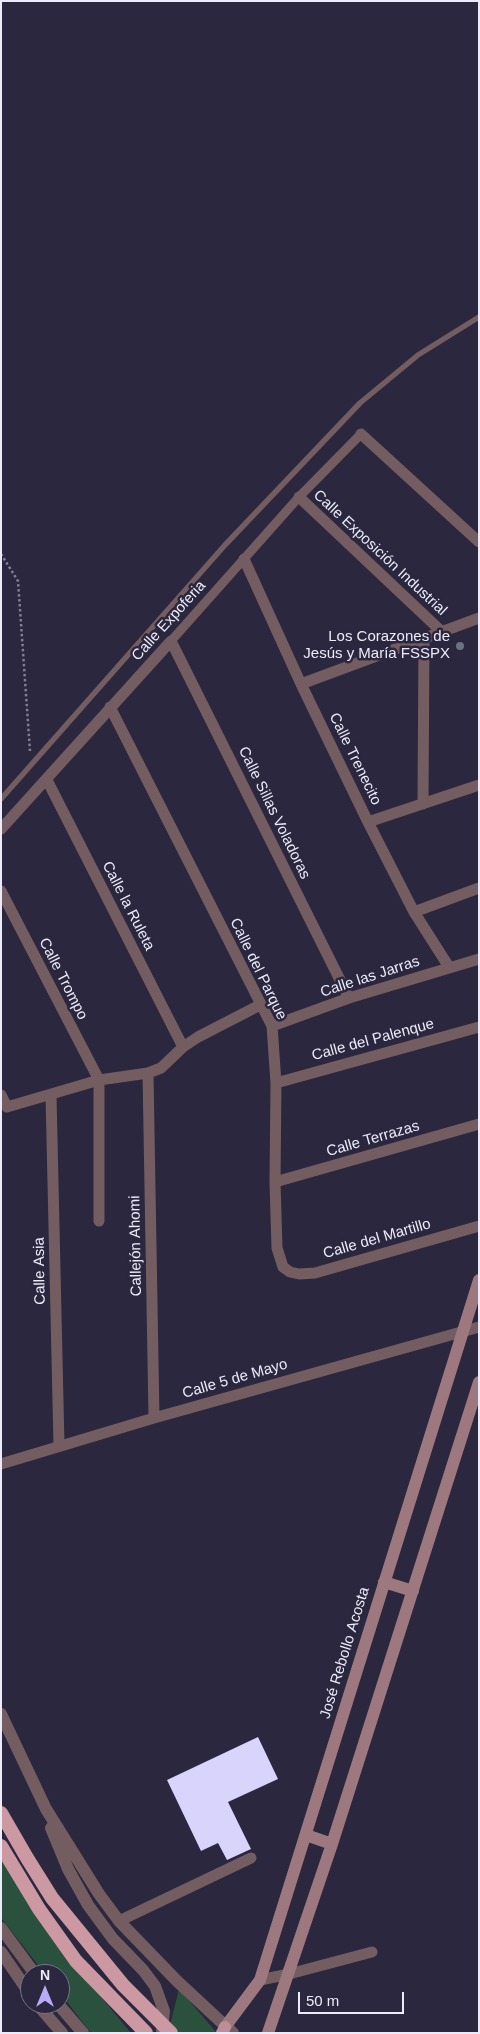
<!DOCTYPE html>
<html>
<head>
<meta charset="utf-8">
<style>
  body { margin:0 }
  #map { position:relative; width:480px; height:2034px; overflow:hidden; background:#2a273e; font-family:Helvetica,sans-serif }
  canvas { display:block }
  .frame { position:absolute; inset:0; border:2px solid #ecebfa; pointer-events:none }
  .north { position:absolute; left:20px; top:1964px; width:50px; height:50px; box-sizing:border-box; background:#2a273e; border:1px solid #787589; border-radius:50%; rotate:0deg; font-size:14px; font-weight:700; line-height:20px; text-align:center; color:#ecebfa }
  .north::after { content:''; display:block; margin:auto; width:18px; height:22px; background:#b9abf7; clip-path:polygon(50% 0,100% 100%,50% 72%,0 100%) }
  .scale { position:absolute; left:298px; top:1992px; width:106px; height:22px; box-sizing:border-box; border:2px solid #ecebfa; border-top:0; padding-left:6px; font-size:15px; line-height:18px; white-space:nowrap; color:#ecebfa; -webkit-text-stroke:4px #2a273e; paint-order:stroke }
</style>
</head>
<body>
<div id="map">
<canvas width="480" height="2034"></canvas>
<div class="frame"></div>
<div class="north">N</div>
<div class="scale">50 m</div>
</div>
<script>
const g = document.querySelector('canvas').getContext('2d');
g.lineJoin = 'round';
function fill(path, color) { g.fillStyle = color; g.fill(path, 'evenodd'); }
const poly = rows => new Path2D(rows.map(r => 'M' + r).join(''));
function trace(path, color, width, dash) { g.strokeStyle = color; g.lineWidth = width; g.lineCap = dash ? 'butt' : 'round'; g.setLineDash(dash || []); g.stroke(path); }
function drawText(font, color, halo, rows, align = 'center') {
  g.font = font + ' Helvetica,sans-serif'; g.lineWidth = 5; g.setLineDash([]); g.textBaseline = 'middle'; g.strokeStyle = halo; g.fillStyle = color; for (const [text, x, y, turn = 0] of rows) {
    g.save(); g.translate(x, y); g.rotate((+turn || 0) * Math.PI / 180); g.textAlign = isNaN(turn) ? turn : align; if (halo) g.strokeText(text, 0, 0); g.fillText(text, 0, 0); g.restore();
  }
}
const green = poly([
  [1,1853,74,1964,131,2033,91,2033,60,1993,60,1974,45,1974,1,1918],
  [179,1989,217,2033,168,2033]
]);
const building = poly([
  [258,1737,278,1779,228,1802,251,1849,227,1860,218,1843,201,1851,167,1780]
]);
const path = poly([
  [1,554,18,581,30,751]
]);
const service = poly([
  [1,799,225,545,360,403,418,355,479,317]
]);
const pedestrian = poly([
  [171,641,299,497,361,434]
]);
const minor = poly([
  [361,434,479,542],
  [299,497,441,631],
  [244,559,301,684,368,822,414,912,449,967],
  [301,684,479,618],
  [110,707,272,1026,276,1083,275,1182,277,1248,283,1267,290,1272,299,1274,315,1273,479,1226],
  [47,780,183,1047],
  [423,804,424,637],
  [368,822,479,785],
  [1,829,171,641,349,998],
  [1,891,99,1080,99,1221],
  [414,912,479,888],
  [272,1026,349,998,479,959],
  [148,1073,154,1418],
  [276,1083,479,1027],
  [1,1095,7,1107,99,1080,148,1073,161,1068,183,1047,198,1037,260,1005],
  [51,1095,59,1445],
  [275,1182,479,1124],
  [1,1464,154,1418,479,1327],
  [119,1921,251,1858],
  [260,1980,289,1974,372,1952]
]);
const tertiary = poly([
  [1,1714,46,1809,99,1894,119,1921,177,1981,233,2033],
  [51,1828,68,1869,88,1905,113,1939,143,1970,155,1986,164,2011,162,2033],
  [1,1928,35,1974],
  [1,1952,30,1994],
  [37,2004,62,2033],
  [58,2004,83,2033]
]);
const secondary = poly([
  [384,1582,413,1591],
  [306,1835,332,1844],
  [225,2027,260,1980,479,1280],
  [268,2033,332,1844,479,1382]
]);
const primary = poly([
  [222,2033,225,2027]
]);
const trunk = poly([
  [1,1846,39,1909,76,1961,146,2033]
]);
const trunkBridge = poly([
  [1,1813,27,1858,52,1898,123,1985,171,2033]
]);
const markers = [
  [460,646,5,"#6b7280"]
];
const streetNames = [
  ["Calle Exposición Industrial",380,553,43],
  ["Calle Expoferia",169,621,-48],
  ["Calle Trenecito",355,759,64],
  ["Calle Sillas Voladoras",274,813,64],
  ["Calle la Ruleta",128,906,63],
  ["Calle del Parque",258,969,64],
  ["Calle las Jarras",370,977,-18],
  ["Calle Trompo",63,979,63],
  ["Calle del Palenque",373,1040,-15],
  ["Calle Terrazas",373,1139,-16],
  ["Calle del Martillo",377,1239,-16],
  ["Callejón Ahomi",136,1246,-91],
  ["Calle Asia",40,1271,-91],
  ["Calle 5 de Mayo",235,1379,-16],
  ["José Rebollo Acosta",345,1653,-73]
];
const poiNames = [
  ["Los Corazones de",450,637],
  ["Jesús y María FSSPX",450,654]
];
fill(green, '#29513d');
fill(building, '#d8d4fc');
trace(path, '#817f92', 2.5, [2.5, 2.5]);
trace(service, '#745d61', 5.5);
trace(pedestrian, '#745d61', 9);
trace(minor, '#745d61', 11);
trace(tertiary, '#745d61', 12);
trace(secondary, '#9d797f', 12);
trace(primary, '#bd8e97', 12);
trace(trunk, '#cc98a2', 14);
trace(trunkBridge, '#cc98a2', 14);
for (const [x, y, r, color] of markers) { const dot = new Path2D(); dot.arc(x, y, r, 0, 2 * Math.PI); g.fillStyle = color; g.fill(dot); trace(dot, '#2a273e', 2); }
drawText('15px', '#ecebfa', '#2a273e', streetNames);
drawText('15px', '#ecebfa', '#2a273e', poiNames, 'right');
</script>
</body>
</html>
